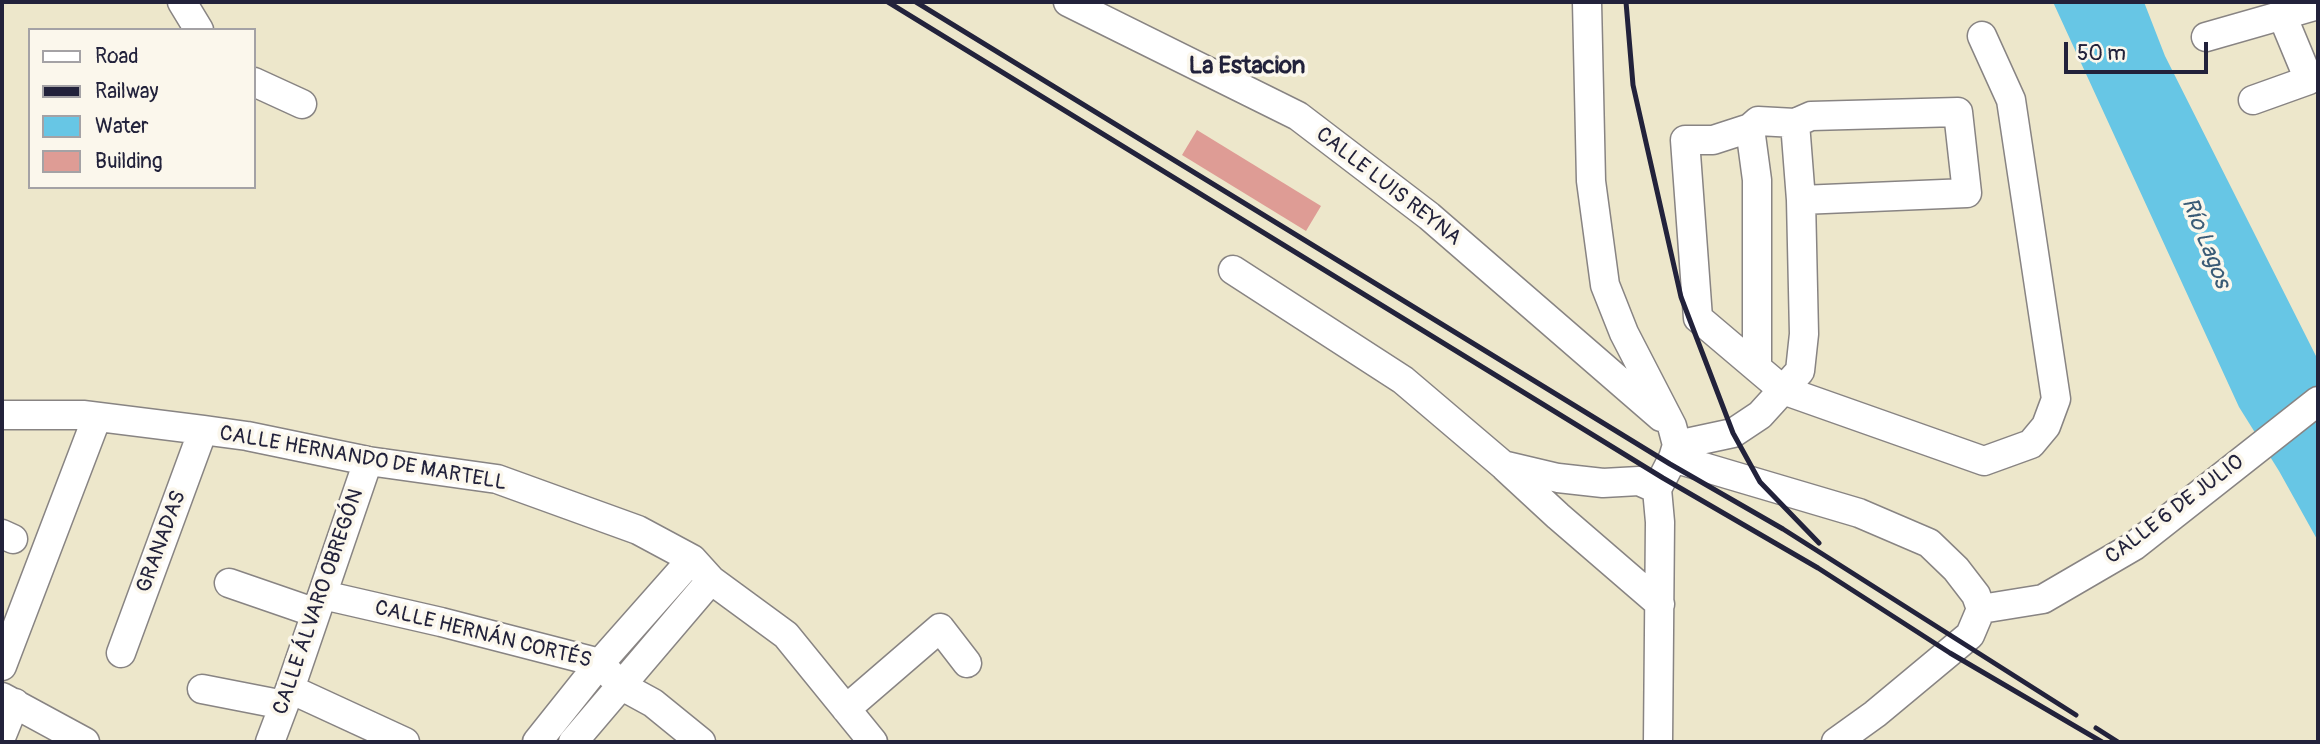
<!DOCTYPE html>
<html>
<head>
<meta charset="utf-8">
<style>
  body { margin:0 }
  #map { position:relative; width:2320px; height:744px; overflow:hidden; background:#ede7cb; font-family:Pangolin,sans-serif }
  canvas { display:block }
  .frame { position:absolute; inset:0; border:4px solid #22223b; pointer-events:none }
  .legend { position:absolute; left:28px; top:28px; width:228px; height:161px; box-sizing:border-box; background:#fbf7ec; border:2px solid #a4a2a5; margin:0; padding:9px 12px; list-style:none; font-size:21px; color:#22223b }
  .legend li { display:flex; align-items:center; gap:14px; height:35px }
  .legend b { width:35px; border:2px solid #a4a2a5 }
  .scale { position:absolute; left:2064px; top:42px; width:144px; height:32px; box-sizing:border-box; border:4px solid #22223b; border-top:0; padding-left:9px; font-size:21px; line-height:24px; white-space:nowrap; color:#22223b; -webkit-text-stroke:5px #fbf7ec; paint-order:stroke }
</style>
</head>
<body>
<div id="map">
<canvas width="2320" height="744"></canvas>
<div class="frame"></div>
<ul class="legend">
<li><b style="height:9px;background:#fff"></b>Road</li>
<li><b style="height:9px;background:#22223b"></b>Railway</li>
<li><b style="height:19px;background:#67c6e5"></b>Water</li>
<li><b style="height:19px;background:#de9c95"></b>Building</li>
</ul>
<div class="scale">50 m</div>
</div>
<script>
const g = document.querySelector('canvas').getContext('2d');
g.lineJoin = 'round';
function fill(path, color) { g.fillStyle = color; g.fill(path, 'evenodd'); }
const poly = rows => new Path2D(rows.map(r => 'M' + r).join(''));
function trace(path, color, width, dash) { g.strokeStyle = color; g.lineWidth = width; g.lineCap = dash ? 'butt' : 'round'; g.setLineDash(dash || []); g.stroke(path); }
function drawText(font, color, halo, rows, align = 'center') {
  g.font = font + ' Pangolin,sans-serif'; g.lineWidth = 7; g.setLineDash([]); g.textBaseline = 'middle'; g.strokeStyle = halo; g.fillStyle = color; for (const [text, x, y, turn = 0] of rows) {
    g.save(); g.translate(x, y); g.rotate((+turn || 0) * Math.PI / 180); g.textAlign = isNaN(turn) ? turn : align; if (halo) g.strokeText(text, 0, 0); g.fillText(text, 0, 0); g.restore();
  }
}
const water = poly([
  [2053,2,2144,2,2165,56,2318,360,2318,541,2279,471,2239,407]
]);
const building = poly([
  [1197,130,1321,206,1306,231,1182,155]
]);
const minor = poly([
  [182,2,199,30],
  [1068,2,1298,116,1429,216,1661,417],
  [1587,2,1591,181,1605,285,1624,333,1672,426,1677,445,1673,458,1657,489,1660,522,1658,742],
  [2206,37,2318,5],
  [254,82,302,104],
  [2253,100,2309,80,2282,15],
  [1750,128,1757,180,1757,368],
  [1801,200,1967,193,1958,112,1811,116,1795,123,1758,121,1750,128,1713,140,1685,140,1698,318,1783,390,1984,461,2031,444,2046,426,2056,399,2011,100,1982,36],
  [1233,270,1403,380,1503,465,1558,478,1603,483,1639,481,1657,489],
  [2,415,83,415,203,430,247,436,368,461,497,479,638,530,692,559,711,580,786,635,873,742],
  [1677,445,1733,433,1760,415,1800,371,1804,334,1801,200,1795,123],
  [1673,458,1859,513,1929,543,1956,569,1976,595,1981,609],
  [1505,467,1558,516,1660,604],
  [2,534,13,539],
  [229,583,316,613],
  [323,595,441,622,600,663,620,685,653,703,701,742],
  [1981,609,2043,599,2134,546,2318,401],
  [121,653,203,430],
  [2,666,97,417],
  [202,689,284,705],
  [290,689,405,742],
  [2,697,85,742],
  [846,709,940,628,967,663],
  [2,735,15,703],
  [270,742,290,689,368,461],
  [537,742,600,663,692,559],
  [573,742,711,580],
  [1836,742,1875,714,1970,635,1981,609]
]);
const rail = poly([
  [888,2,1663,478,1818,568,1950,653,2102,742],
  [916,2,1670,464,1783,529,2076,715],
  [1626,2,1633,85,1681,297,1733,433,1760,482,1819,543],
  [2096,728,2118,742]
]);
const streetNames = [
  ["CALLE LUIS REYNA",1388,187,38],
  ["CALLE HERNANDO DE MARTELL",363,459,10],
  ["CALLE 6 DE JULIO",2175,510,-37],
  ["GRANADAS",162,542,-70],
  ["CALLE ÁLVARO OBREGÓN",319,602,-71],
  ["CALLE HERNÁN CORTÉS",483,635,14]
];
const waterNames = [
  ["Río Lagos",2205,243,68]
];
const quarterNames = [
  ["La Estacion",1247,67]
];
fill(water, '#67c6e5');
fill(building, '#de9c95');
trace(minor, '#888483', 31);
trace(minor, '#fff', 28);
trace(rail, '#22223b', 5);
drawText('21px', '#22223b', '#fbf7ec', streetNames);
drawText('italic 23px', '#3a5b76', '#fbf7ec', waterNames);
drawText('bold 24px', '#22223b', '#fbf7ec', quarterNames);
</script>
</body>
</html>
